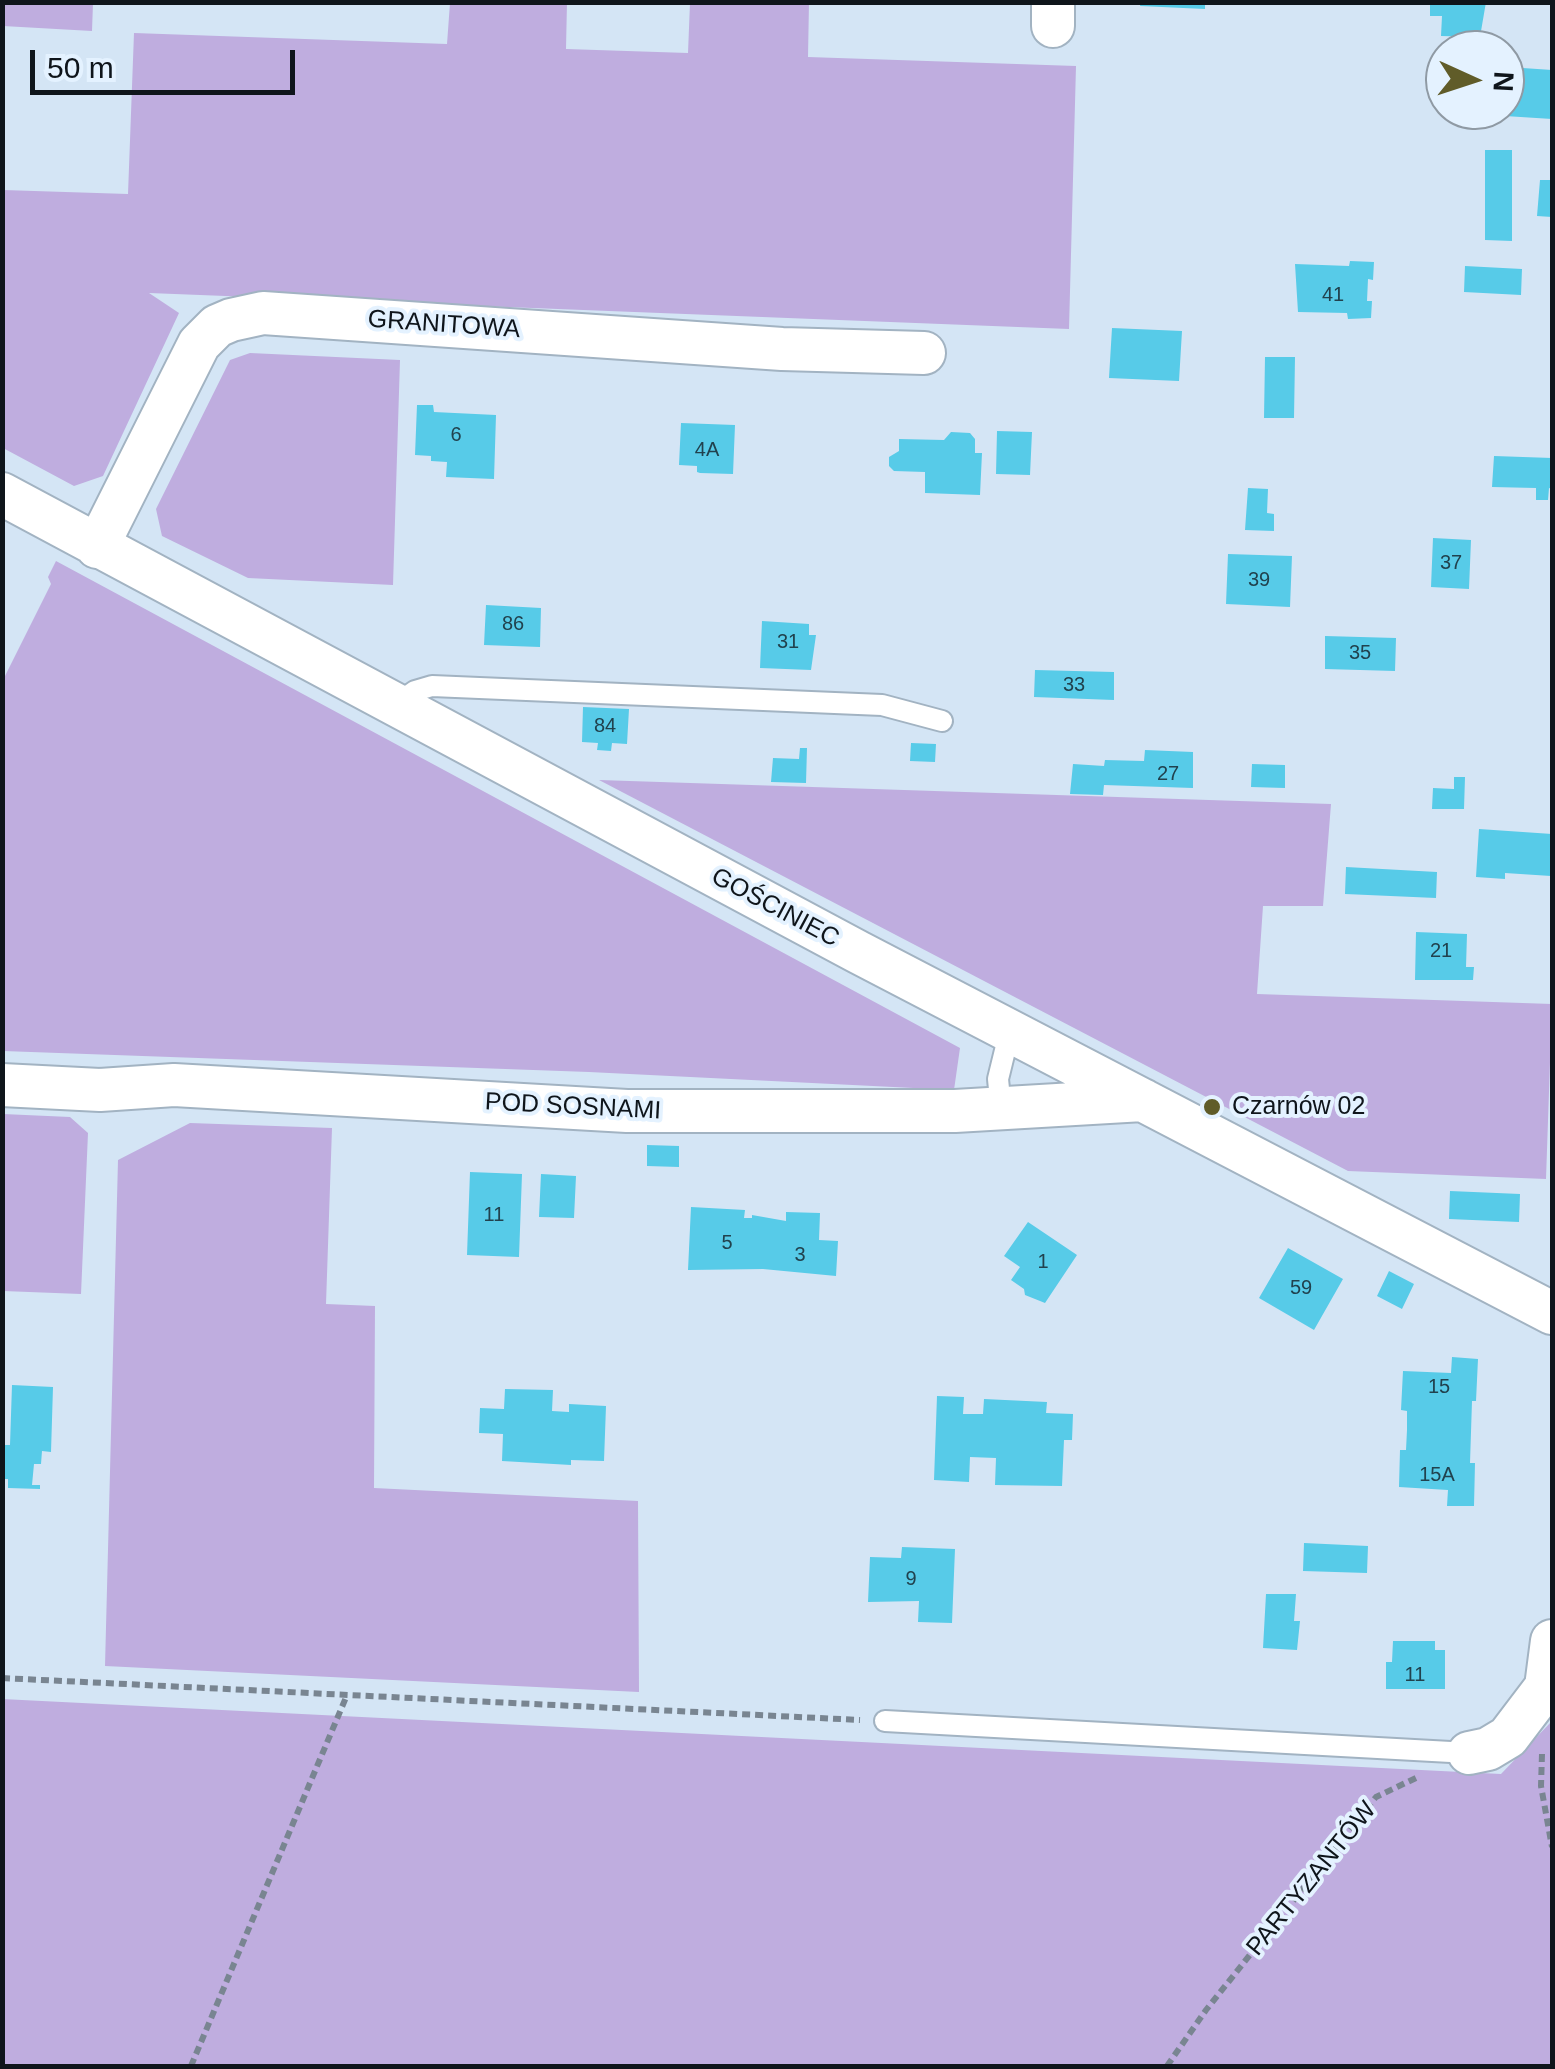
<!DOCTYPE html>
<html>
<head>
<meta charset="utf-8">
<style>
  body { margin:0 }
  #map { position:relative; width:1555px; height:2069px; overflow:hidden; background:#d4e5f5; font-family:Arial,sans-serif }
  canvas { display:block }
  .frame { position:absolute; inset:0; border:5px solid #0f151b; pointer-events:none }
  .north { position:absolute; left:1425px; top:30px; width:100px; height:100px; box-sizing:border-box; background:#e4f2ff; border:2px solid #8f9aa4; border-radius:50%; rotate:93deg; font-size:28px; font-weight:700; line-height:40px; text-align:center; color:#0f151b }
  .north::after { content:''; display:block; margin:auto; width:35px; height:45px; background:#605c29; clip-path:polygon(50% 0,100% 100%,50% 72%,0 100%) }
  .scale { position:absolute; left:30px; top:50px; width:265px; height:45px; box-sizing:border-box; border:5px solid #0f151b; border-top:0; padding-left:12px; font-size:30px; line-height:35px; white-space:nowrap; color:#0f151b; -webkit-text-stroke:8px #e4f2ff; paint-order:stroke }
</style>
</head>
<body>
<div id="map">
<canvas width="1555" height="2069"></canvas>
<div class="frame"></div>
<div class="north">N</div>
<div class="scale">50 m</div>
</div>
<script>
const g = document.querySelector('canvas').getContext('2d');
g.lineJoin = 'round';
function fill(path, color) { g.fillStyle = color; g.fill(path, 'evenodd'); }
const poly = rows => new Path2D(rows.map(r => 'M' + r).join(''));
function trace(path, color, width, dash) { g.strokeStyle = color; g.lineWidth = width; g.lineCap = dash ? 'butt' : 'round'; g.setLineDash(dash || []); g.stroke(path); }
function drawText(font, color, halo, rows, align = 'center') {
  g.font = font + ' Arial,sans-serif'; g.lineWidth = 8; g.setLineDash([]); g.textBaseline = 'middle'; g.strokeStyle = halo; g.fillStyle = color; for (const [text, x, y, turn = 0] of rows) {
    g.save(); g.translate(x, y); g.rotate((+turn || 0) * Math.PI / 180); g.textAlign = isNaN(turn) ? turn : align; if (halo) g.strokeText(text, 0, 0); g.fillText(text, 0, 0); g.restore();
  }
}
const green = poly([
  [567,2,566,49,688,53,690,3,809,2,808,57,1076,66,1069,329,149,293,179,313,103,476,74,486,3,448,3,190,128,194,134,33,447,44,450,3],
  [2,3,93,3,92,31,3,26],
  [250,353,400,360,393,585,248,578,162,536,156,509,230,360],
  [56,561,960,1048,954,1090,589,1072,3,1051,3,680,51,584,48,577],
  [599,780,1331,804,1323,906,1263,906,1257,994,1552,1004,1546,1179,1348,1171],
  [3,1114,70,1117,88,1133,81,1294,3,1291],
  [190,1123,332,1128,326,1304,375,1306,374,1488,638,1501,639,1692,105,1666,118,1160],
  [2,1699,1501,1774,1552,1721,1552,2066,3,2066]
]);
const building = poly([
  [1141,2,1205,2,1205,9,1140,6],
  [1430,2,1486,2,1480,37,1441,36,1442,16,1430,16],
  [1508,67,1552,70,1552,119,1505,116],
  [1485,150,1512,150,1512,241,1485,240],
  [1540,180,1552,180,1552,217,1537,216],
  [1350,261,1374,262,1373,280,1368,279,1367,301,1372,301,1371,318,1348,319,1347,313,1298,312,1295,264,1349,266],
  [1465,266,1522,269,1521,295,1464,292],
  [1112,328,1182,331,1179,381,1109,378],
  [1265,357,1295,357,1294,418,1264,418],
  [417,405,433,405,434,412,496,415,494,479,446,477,447,462,431,461,431,456,415,455],
  [681,423,735,425,733,474,700,473,697,472,697,466,679,465],
  [997,431,1032,432,1030,475,996,474],
  [951,432,970,433,975,439,975,453,982,453,980,495,925,493,925,472,894,471,889,466,889,457,899,451,899,439,944,440],
  [1494,456,1552,458,1552,489,1549,488,1548,500,1536,500,1536,488,1492,487],
  [1248,488,1268,489,1267,513,1274,514,1274,531,1245,530],
  [1433,538,1471,540,1469,589,1431,587],
  [1228,554,1292,556,1290,607,1226,604],
  [486,605,541,608,540,647,484,645],
  [762,621,809,624,809,635,816,635,811,670,760,668],
  [1325,636,1396,638,1395,671,1325,669],
  [1035,670,1114,672,1114,700,1034,697],
  [583,707,629,709,627,744,612,743,611,751,597,750,598,743,582,742],
  [911,743,936,744,935,762,910,761],
  [800,748,807,748,806,783,771,782,773,758,799,759],
  [1145,750,1193,752,1193,788,1104,785,1103,795,1070,794,1073,764,1104,766,1105,760,1144,761],
  [1252,764,1285,765,1285,788,1251,787],
  [1454,777,1465,777,1464,809,1432,809,1433,788,1454,789],
  [1479,829,1552,834,1551,876,1505,873,1505,879,1476,877],
  [1346,867,1437,872,1436,898,1345,894],
  [1416,932,1467,934,1466,967,1474,967,1473,980,1415,980],
  [647,1145,679,1146,679,1167,647,1166],
  [470,1172,522,1174,519,1257,467,1255],
  [541,1174,576,1176,574,1218,539,1217],
  [1450,1191,1520,1194,1519,1222,1449,1219],
  [691,1207,745,1210,744,1218,752,1218,752,1215,786,1221,786,1212,820,1213,819,1240,838,1241,836,1276,763,1269,688,1270],
  [1028,1222,1077,1255,1045,1303,1025,1295,1024,1289,1011,1280,1020,1267,1004,1256],
  [1288,1248,1343,1279,1314,1330,1259,1298],
  [1389,1271,1414,1284,1402,1309,1377,1296],
  [1452,1357,1478,1359,1476,1401,1472,1401,1470,1463,1475,1463,1474,1506,1447,1506,1448,1490,1399,1487,1400,1450,1406,1450,1407,1430,1407,1411,1401,1410,1403,1371,1451,1373],
  [12,1385,53,1387,51,1452,42,1451,41,1464,34,1464,32,1485,40,1485,40,1489,8,1488,8,1479,2,1479,2,1445,10,1445],
  [505,1389,553,1390,552,1411,569,1412,569,1404,606,1406,604,1461,571,1460,571,1465,502,1461,503,1434,479,1433,480,1408,504,1409],
  [937,1396,964,1397,963,1414,983,1414,984,1399,1047,1402,1046,1413,1073,1414,1072,1440,1064,1440,1062,1486,995,1485,996,1458,970,1457,969,1482,934,1480],
  [1304,1543,1368,1546,1367,1573,1303,1571],
  [902,1547,955,1549,952,1623,918,1622,919,1601,868,1602,870,1557,901,1558],
  [1266,1594,1296,1594,1294,1621,1300,1621,1297,1650,1263,1648],
  [1393,1641,1435,1641,1435,1650,1445,1650,1445,1689,1386,1689,1386,1662,1392,1662]
]);
const path = poly([
  [2,1678,860,1720],
  [1542,1754,1541,1786,1552,1847],
  [191,2066,347,1695],
  [1167,2066,1206,2010,1376,1797,1418,1777]
]);
const service = poly([
  [395,705,415,691,432,686,882,705,942,721],
  [1005,1109,1000,1099,998,1079,1010,1030],
  [885,1721,1469,1753]
]);
const minor = poly([
  [1053,2,1053,26],
  [2,494,858,952,1552,1313],
  [97,547,199,344,217,326,231,320,263,313,782,349,924,353],
  [2,1085,100,1090,174,1085,627,1111,955,1111,1143,1100],
  [1469,1753,1488,1749,1508,1737,1546,1687,1552,1641]
]);
const markers = [
  [1212,1107,10,"#605c29"]
];
const numberNames = [
  ["41",1333,295],
  ["6",456,435],
  ["4A",707,450],
  ["37",1451,563],
  ["39",1259,580],
  ["86",513,624],
  ["31",788,642],
  ["35",1360,653],
  ["33",1074,685],
  ["84",605,726],
  ["27",1168,774],
  ["21",1441,951],
  ["11",494,1215],
  ["5",727,1243],
  ["3",800,1255],
  ["1",1043,1262],
  ["59",1301,1288],
  ["15",1439,1387],
  ["15A",1437,1475],
  ["9",911,1579],
  ["11",1415,1675]
];
const streetNames = [
  ["GRANITOWA",444,325,4],
  ["GOŚCINIEC",775,908,28],
  ["POD SOSNAMI",573,1107,3],
  ["PARTYZANTÓW",1312,1879,-51]
];
const poiNames = [
  ["Czarnów 02",1232,1107]
];
fill(green, '#bfaddf');
fill(building, '#57cbe8');
trace(service, '#a2b3c2', 24);
trace(minor, '#a2b3c2', 46);
trace(path, '#798591', 6, [8, 5]);
trace(service, '#fff', 20);
trace(minor, '#fff', 42);
for (const [x, y, r, color] of markers) { const dot = new Path2D(); dot.arc(x, y, r, 0, 2 * Math.PI); g.fillStyle = color; g.fill(dot); trace(dot, '#e4f2ff', 4); }
drawText('20px', '#21424e', null, numberNames);
drawText('25px', '#0f151b', '#e4f2ff', streetNames);
drawText('25px', '#0f151b', '#e4f2ff', poiNames, 'left');
</script>
</body>
</html>
